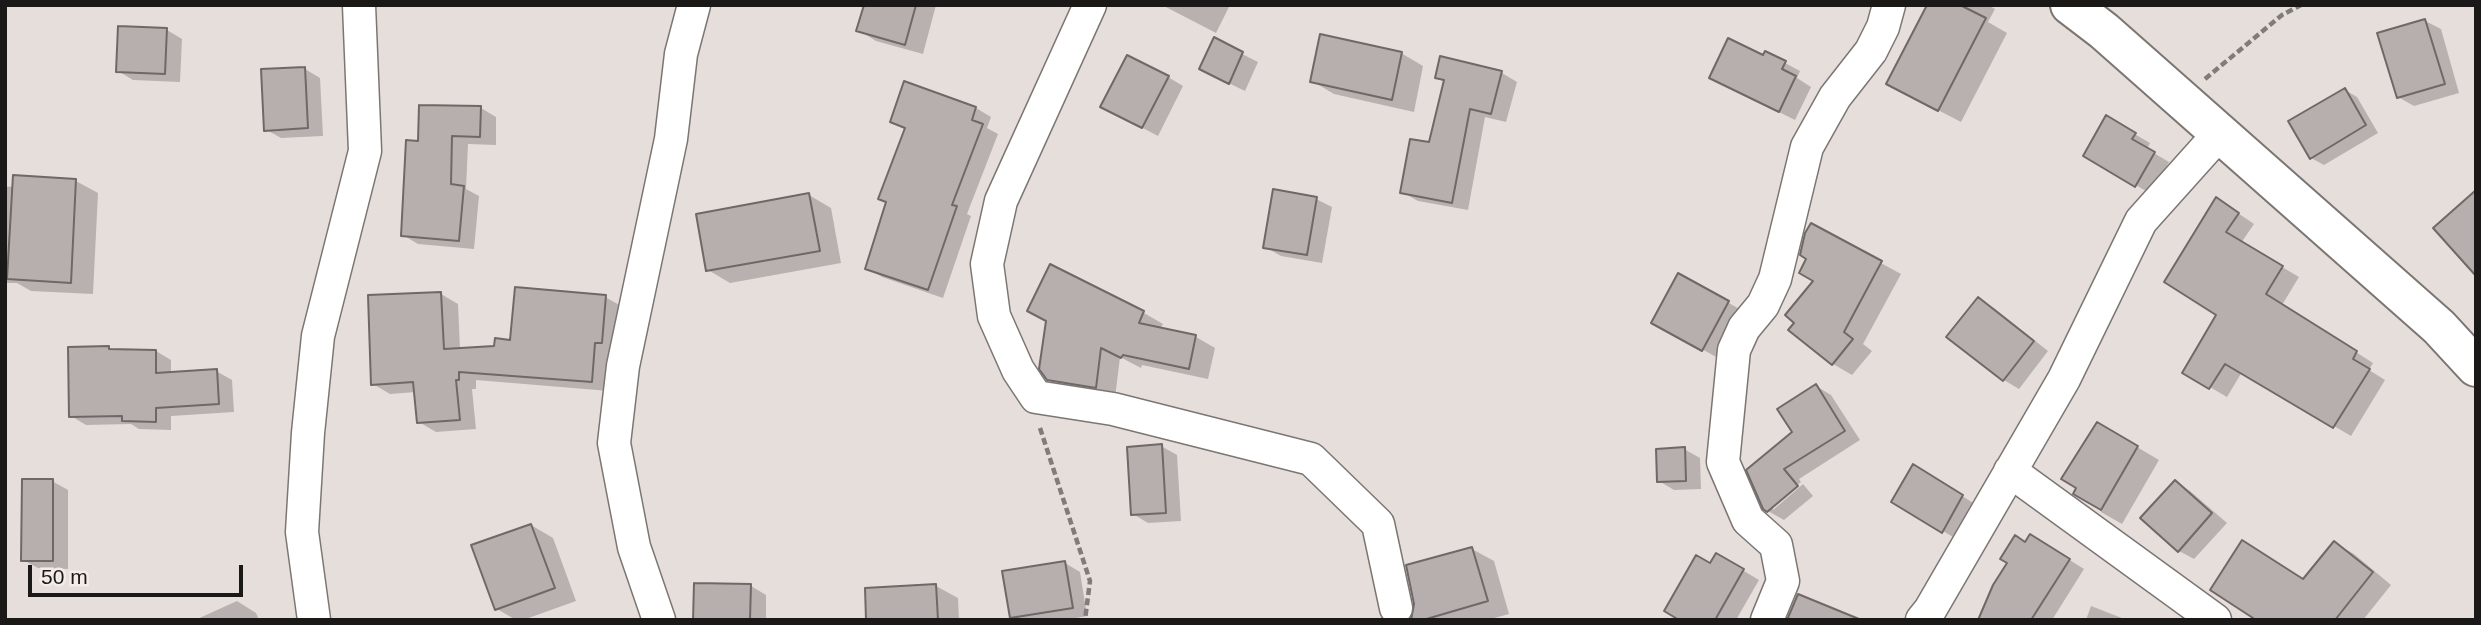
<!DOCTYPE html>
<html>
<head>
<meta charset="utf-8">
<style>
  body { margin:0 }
  #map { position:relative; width:2481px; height:625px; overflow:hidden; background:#e6dedb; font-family:Helvetica,sans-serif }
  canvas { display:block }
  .frame { position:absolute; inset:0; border:7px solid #1b1918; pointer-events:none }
  .scale { position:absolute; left:28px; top:565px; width:215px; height:32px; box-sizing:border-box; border:4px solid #1b1918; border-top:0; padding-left:9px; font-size:21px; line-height:24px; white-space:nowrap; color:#1b1918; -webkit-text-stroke:5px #f3ece9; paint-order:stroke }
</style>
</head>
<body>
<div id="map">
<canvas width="2481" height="625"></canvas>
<div class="frame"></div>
<div class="scale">50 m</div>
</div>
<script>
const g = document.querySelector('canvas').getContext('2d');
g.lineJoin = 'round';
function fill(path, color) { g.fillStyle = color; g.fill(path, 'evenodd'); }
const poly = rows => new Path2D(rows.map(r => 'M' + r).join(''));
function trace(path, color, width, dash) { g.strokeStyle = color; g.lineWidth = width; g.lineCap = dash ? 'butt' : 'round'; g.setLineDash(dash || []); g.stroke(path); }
const shadow = poly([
  [865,5,936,5,923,54,876,41,858,30],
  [1162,5,1230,5,1216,33],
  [1929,5,1988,5,1995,9,1988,22,2007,33,1961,122,1911,96],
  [2425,21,2441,29,2459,93,2414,106,2398,97],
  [167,30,182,39,180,82,133,80,118,71],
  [1214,40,1258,62,1245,91,1216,77],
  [1401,53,1423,66,1414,112,1334,94,1312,81],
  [1763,57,1785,63,1800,71,1797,78,1811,87,1795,120,1727,86],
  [1441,58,1502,73,1517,82,1506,122,1485,117,1468,210,1418,201,1402,192,1431,144,1445,82,1437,78],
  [305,69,320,78,323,136,281,138,265,129],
  [1168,77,1183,86,1158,136,1118,115],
  [905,83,976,108,991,117,987,128,998,134,967,214,971,216,943,298,882,277,867,268,888,203,906,130,892,122],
  [2345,90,2357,97,2378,133,2324,165,2311,158],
  [481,108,496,117,496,145,468,144,466,189,479,196,474,249,418,244,403,235,420,143],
  [2107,118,2150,143,2147,149,2169,162,2151,194,2085,155],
  [76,181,98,193,93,294,31,291,17,283,5,283,5,187],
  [809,195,831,208,841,263,730,283,708,270],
  [1316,199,1332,207,1322,263,1281,256,1265,247],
  [2217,199,2254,224,2241,243,2299,277,2282,305,2373,363,2369,370,2385,380,2351,436,2242,372,2227,397,2184,372,2219,314],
  [1811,225,1901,274,1863,344,1872,351,1852,375,1833,364,1815,281],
  [1051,266,1144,313,1163,324,1160,329,1196,337,1215,348,1208,379,1142,365,1141,368,1120,357,1115,398,1068,390,1048,379],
  [1679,275,1743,311,1718,358,1653,322],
  [441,294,458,304,460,349,496,347,512,342,605,297,623,307,609,391,476,380,476,389,472,389,476,429,436,432,419,422,416,392,390,394,373,384],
  [1978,299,1994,308,2048,351,2019,389,2004,380],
  [109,348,114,351,156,351,171,360,171,373,216,371,232,380,234,412,171,416,171,430,139,429,131,424,86,425,71,416,70,349],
  [1816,386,1831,395,1860,440,1799,479,1801,482,1773,505,1773,510,1803,484,1813,496,1784,520,1768,511,1794,433],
  [2098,424,2159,460,2122,524,2101,512,2100,508,2078,487],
  [1161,446,1177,455,1181,521,1148,523,1133,514],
  [1684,449,1700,458,1701,489,1674,490,1659,481],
  [1929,475,1978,506,1958,540,1893,501],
  [52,481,68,490,68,569,38,568,23,560],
  [2175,482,2190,491,2227,523,2194,559,2179,551],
  [531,525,553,538,576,601,523,620,516,620,497,609],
  [2335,543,2354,554,2391,585,2363,620,2259,620,2304,581],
  [2026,544,2046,545,2084,569,2052,620,1980,620,2009,562],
  [1472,549,1494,561,1509,614,1487,620,1412,620],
  [1717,555,1759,580,1736,620,1682,620],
  [1065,563,1080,572,1087,616,1065,620,1017,620,1012,617],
  [751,586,766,595,766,620,695,620],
  [936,586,958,598,959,620,868,620],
  [237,601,256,613,259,620,195,620],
  [2091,606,2127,620,2086,620]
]);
const building = poly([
  [864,5,916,5,905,45,856,31,864,5],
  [1927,5,1960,5,1986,18,1938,111,1886,84,1927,5],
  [2425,19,2445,84,2397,98,2377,33,2425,19],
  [118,26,167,28,165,74,116,72,118,26],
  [1320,34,1402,52,1392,100,1310,82,1320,34],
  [1214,37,1243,52,1229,84,1199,69,1214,37],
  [1728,38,1763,55,1765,51,1786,61,1782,69,1796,76,1779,112,1709,78,1728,38],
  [1127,55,1169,76,1142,128,1100,107,1127,55],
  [1440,56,1502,71,1491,114,1470,109,1452,203,1400,193,1410,139,1429,142,1444,80,1435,78,1440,56],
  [305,67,308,128,264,131,261,69,305,67],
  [904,81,976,107,972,120,983,124,952,205,957,206,928,290,865,269,886,202,878,199,905,128,890,122,904,81],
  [2345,88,2366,125,2310,159,2288,121,2345,88],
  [419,105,481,106,480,137,452,136,451,184,464,186,459,241,401,236,406,140,418,141,419,105],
  [2106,115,2136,133,2132,139,2155,152,2135,187,2083,156,2106,115],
  [13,175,76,179,71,283,7,279,13,175],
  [1273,189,1317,197,1307,255,1263,248,1273,189],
  [2476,190,2476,276,2433,228,2476,190],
  [809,193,820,251,706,271,696,214,809,193],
  [2216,197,2239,213,2226,232,2283,266,2266,294,2357,351,2353,359,2370,369,2333,428,2225,364,2209,389,2182,373,2216,315,2164,282,2216,197],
  [1811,223,1882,261,1844,332,1853,339,1832,365,1788,330,1794,323,1785,315,1813,281,1799,273,1806,259,1800,255,1805,233,1811,223],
  [1050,264,1144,311,1139,323,1196,335,1189,369,1123,355,1121,358,1101,348,1096,388,1047,380,1039,369,1046,321,1027,311,1050,264],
  [1678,273,1729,301,1702,351,1651,323,1678,273],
  [515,287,606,295,602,343,595,343,592,382,459,372,459,380,456,380,460,420,417,423,413,382,371,385,368,295,441,292,444,349,494,346,495,338,510,340,515,287],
  [1978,297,2034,341,2003,381,1946,337,1978,297],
  [109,346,109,349,156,350,156,373,217,369,219,404,156,408,156,422,122,421,122,416,69,417,68,347,109,346],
  [1816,384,1845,431,1784,469,1798,486,1767,512,1763,509,1746,470,1792,432,1777,409,1816,384],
  [2097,422,2138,446,2101,510,2073,494,2076,488,2061,479,2097,422],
  [1162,444,1166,513,1131,515,1127,447,1162,444],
  [1685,447,1686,481,1657,482,1656,449,1685,447],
  [1913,464,1963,495,1942,533,1891,502,1913,464],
  [22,479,53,479,53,561,21,561,22,479],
  [2175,480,2212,513,2178,552,2140,518,2175,480],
  [531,524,555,588,495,610,471,545,531,524],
  [2030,534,2070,559,2031,620,1978,620,1993,585,2007,563,2000,559,2015,535,2025,542,2030,534],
  [2242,540,2303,579,2334,541,2373,572,2335,620,2256,620,2210,590,2242,540],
  [1472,547,1488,601,1423,620,1411,620,1414,604,1406,565,1472,547],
  [1716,553,1744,569,1715,620,1679,620,1664,611,1696,555,1710,563,1716,553],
  [1065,561,1073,608,1010,618,1002,571,1065,561],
  [694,583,751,584,750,620,693,620,694,583],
  [936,584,938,620,866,620,865,588,936,584],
  [1798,594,1859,619,1859,620,1787,620,1798,594]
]);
const path = poly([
  [2205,79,2282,15,2301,5],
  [1040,428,1090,581,1085,620]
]);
const minor = poly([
  [1090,5,1001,201,987,264,994,316,1018,370,1036,397,1113,409,1311,459,1378,524,1396,608],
  [2010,471,2215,620],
  [314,620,302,532,308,433,318,336,365,151,359,5],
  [659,620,634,547,614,443,623,366,671,139,681,54,694,5],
  [1767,620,1783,581,1776,545,1748,520,1723,462,1734,350,1744,328,1763,305,1775,279,1807,147,1835,97,1871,51,1883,27,1889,5],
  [1922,620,1930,610,2064,379,2141,221,2219,134]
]);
const tertiary = poly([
  [2070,5,2104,31,2439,327,2476,367]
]);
fill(shadow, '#0003');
fill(building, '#b7afad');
trace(building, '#6f6866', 2);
trace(minor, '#7c7673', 35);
trace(tertiary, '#7c7673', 42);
trace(path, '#817c7a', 4.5, [7, 3.5]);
trace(minor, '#fff', 32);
trace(tertiary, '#fff', 38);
</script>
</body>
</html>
